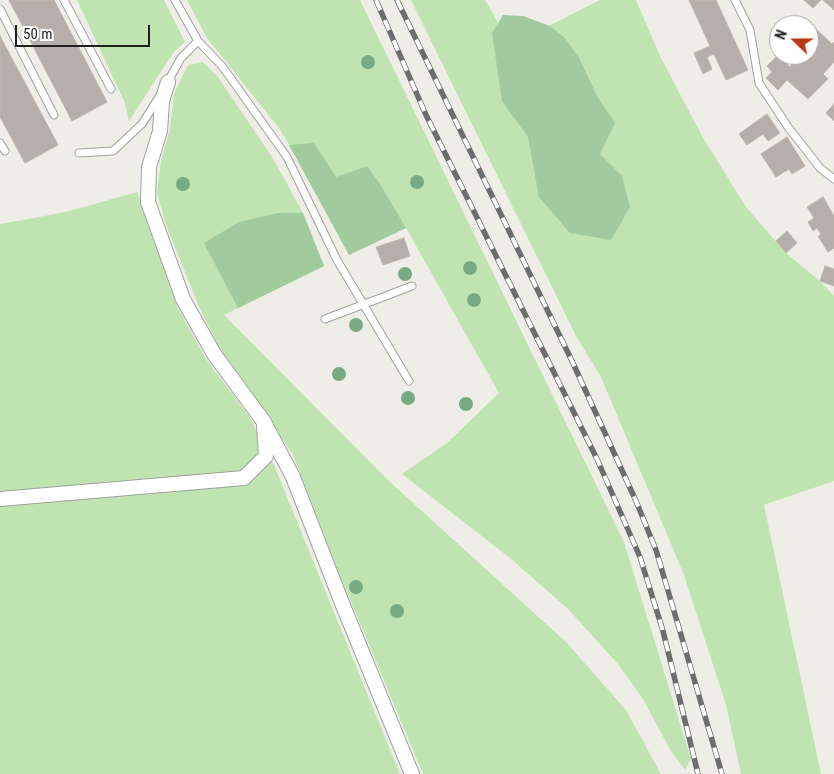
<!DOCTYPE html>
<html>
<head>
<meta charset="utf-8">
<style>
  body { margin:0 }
  #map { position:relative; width:834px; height:774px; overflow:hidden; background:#efeee6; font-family:"Roboto Condensed",sans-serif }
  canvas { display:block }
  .north { position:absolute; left:769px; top:15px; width:50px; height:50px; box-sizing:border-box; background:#fff; border:1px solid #a5a5a5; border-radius:50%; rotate:292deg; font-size:14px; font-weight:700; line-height:20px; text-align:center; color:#1f1f1f }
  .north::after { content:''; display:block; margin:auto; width:18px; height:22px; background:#ba3814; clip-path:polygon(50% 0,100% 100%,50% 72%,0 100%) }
  .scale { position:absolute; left:15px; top:25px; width:135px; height:22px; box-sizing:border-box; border:2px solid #1f1f1f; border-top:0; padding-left:6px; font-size:15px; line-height:18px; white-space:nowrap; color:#1f1f1f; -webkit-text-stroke:4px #fff; paint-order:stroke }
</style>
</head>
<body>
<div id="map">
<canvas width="834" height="774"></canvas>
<div class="north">N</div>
<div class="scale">50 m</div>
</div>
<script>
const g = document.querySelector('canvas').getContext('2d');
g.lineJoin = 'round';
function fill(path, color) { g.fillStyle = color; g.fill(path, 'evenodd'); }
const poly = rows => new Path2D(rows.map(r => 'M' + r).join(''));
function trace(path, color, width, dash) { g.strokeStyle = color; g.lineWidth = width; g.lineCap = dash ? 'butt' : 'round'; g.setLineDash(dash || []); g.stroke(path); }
const grass = poly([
  [77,0,164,0,185,42,173,53,129,121,125,103],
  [187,0,360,0,624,542,691,759,685,770,672,753,643,699,617,663,568,609,510,558,402,474,447,443,499,393,406,228,349,255,305,172,279,128,207,38],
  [411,0,485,0,511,45,600,0,636,0,660,56,702,136,746,207,786,253,820,281,834,296,834,481,764,505,821,774,741,774,726,705,684,575,601,377,576,336],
  [203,62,218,77,274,160,303,213,324,266,224,315,390,482,566,642,626,710,661,774,423,774,342,580,293,455,250,390,221,351,200,309,166,225,157,193,161,161,170,129,174,94,188,65],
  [137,192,177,306,206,359,249,416,274,465,400,774,0,774,0,224,66,212]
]);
const forest = poly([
  [503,15,523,16,550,26,565,38,579,58,598,98,615,123,600,154,622,176,630,207,611,240,570,233,539,197,528,137,502,101,492,33],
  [314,143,336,177,367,166,380,184,406,228,349,255,289,145],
  [277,213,303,213,324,266,238,308,204,243,239,222]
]);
const building = poly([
  [9,0,54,0,107,102,72,121,9,0],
  [689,0,716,0,748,70,726,80,714,54,707,57,712,69,703,74,694,53,710,46,689,0],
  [804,0,821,0,813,8,804,0],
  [823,0,834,0,834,10,823,0],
  [816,29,832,44,834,42,834,62,823,74,828,79,808,99,787,80,778,90,766,78,772,72,767,66,778,55,790,67,802,55,809,55,809,47,814,42,809,37,816,29],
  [0,36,58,145,25,163,0,117,0,36],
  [834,104,834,121,826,113,834,104],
  [767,114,780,133,768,141,763,134,747,145,739,134,767,114],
  [787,137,805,166,792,174,789,169,776,177,761,154,787,137],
  [823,197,834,216,834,248,828,252,818,236,821,234,817,228,813,231,808,222,814,218,807,207,823,197],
  [787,231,797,243,786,253,776,241,787,231],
  [404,238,410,256,383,265,376,247,404,238],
  [825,266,834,269,834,286,820,281,825,266]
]);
const service = poly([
  [64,0,111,89],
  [735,0,750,30,759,83,788,127,820,168,834,179],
  [0,9,54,115],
  [198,41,222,66,287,157,337,260,409,381],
  [167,83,181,58,198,41,175,0],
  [0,143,5,151],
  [79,153,113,151,142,124,159,97],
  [325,319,412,286]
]);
const minor = poly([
  [168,82,162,101,160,131,149,167,148,202,183,299,214,354,264,422,293,477,342,603,412,774],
  [0,499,244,478,266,456,264,425]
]);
const rail = poly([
  [376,0,426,115,597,459,640,557,663,631,698,774],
  [397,0,572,361,636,501,656,550,722,774]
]);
const trees = [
  [368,62],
  [417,182],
  [183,184],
  [470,268],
  [405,274],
  [474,300],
  [356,325],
  [339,374],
  [408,398],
  [466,404],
  [356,587],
  [397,611]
];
fill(grass, '#bfe4b1');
fill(forest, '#a2ca9f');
fill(building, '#b4b0a9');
trace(building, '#bfb8aa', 1);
trace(service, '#a0a0a0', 9);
trace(minor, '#a0a0a0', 16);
trace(service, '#fff', 7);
trace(minor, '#fff', 14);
trace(rail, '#6d6d6d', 5.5);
trace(rail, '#fff', 4, [11]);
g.fillStyle = '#78aa83';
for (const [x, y] of trees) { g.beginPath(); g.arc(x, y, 7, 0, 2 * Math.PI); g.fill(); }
</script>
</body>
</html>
